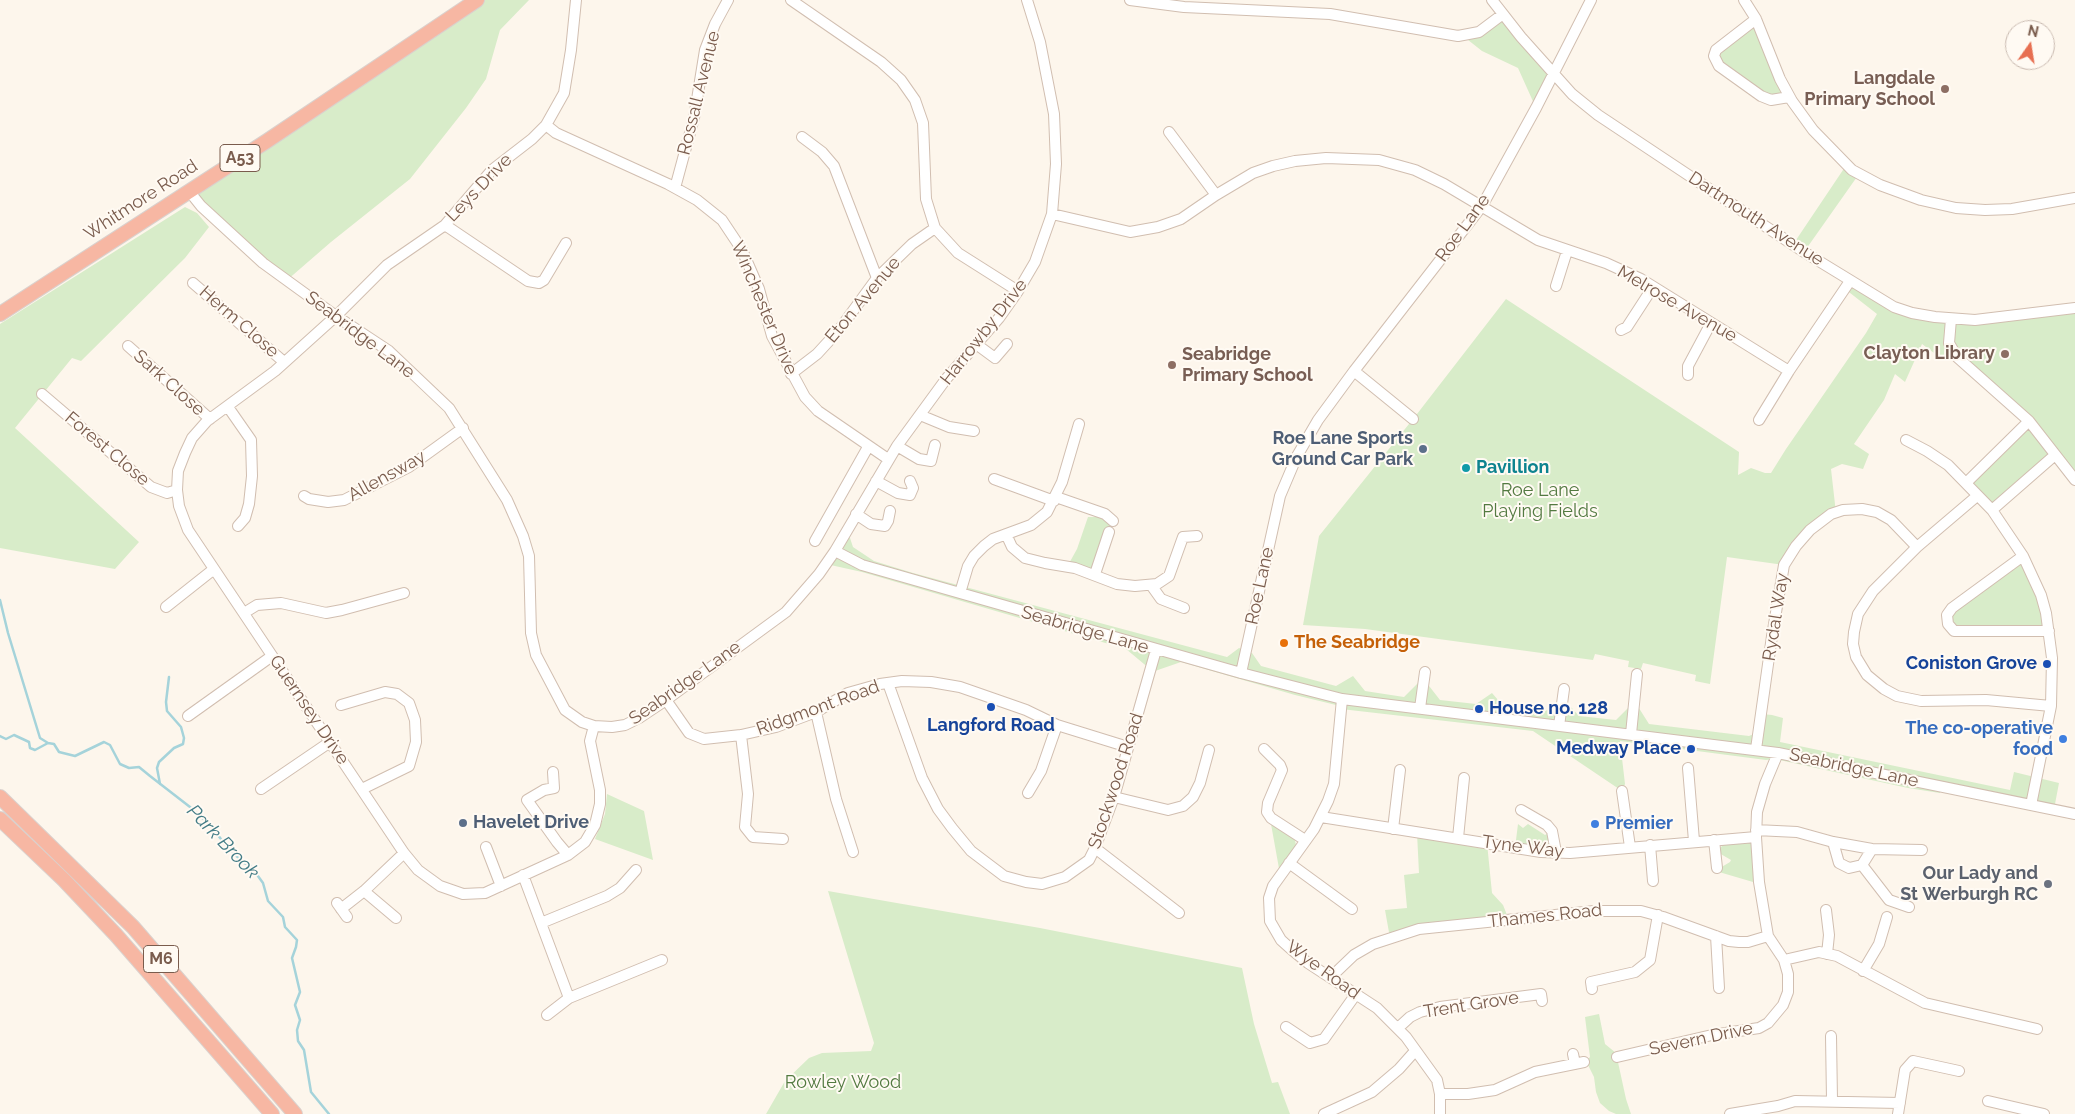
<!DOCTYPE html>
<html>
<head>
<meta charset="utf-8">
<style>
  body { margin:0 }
  #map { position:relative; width:2075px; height:1114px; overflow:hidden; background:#fdf6ec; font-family:Raleway,sans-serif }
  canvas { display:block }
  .north { position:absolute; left:2005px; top:20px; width:50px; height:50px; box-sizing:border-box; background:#fffaf3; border:1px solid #cabbb1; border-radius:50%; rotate:13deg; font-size:14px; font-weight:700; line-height:20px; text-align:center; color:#7a5c4d }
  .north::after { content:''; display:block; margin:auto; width:18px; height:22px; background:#e76f51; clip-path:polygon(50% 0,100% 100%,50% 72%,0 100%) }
</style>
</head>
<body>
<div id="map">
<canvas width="2075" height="1114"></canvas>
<div class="north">N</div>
</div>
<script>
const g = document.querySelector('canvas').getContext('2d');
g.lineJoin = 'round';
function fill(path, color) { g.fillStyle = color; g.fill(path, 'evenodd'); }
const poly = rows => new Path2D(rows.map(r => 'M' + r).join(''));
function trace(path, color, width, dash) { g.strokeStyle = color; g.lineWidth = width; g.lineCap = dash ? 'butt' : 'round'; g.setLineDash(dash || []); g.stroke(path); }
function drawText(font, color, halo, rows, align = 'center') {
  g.font = font + ' Raleway,sans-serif'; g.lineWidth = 4; g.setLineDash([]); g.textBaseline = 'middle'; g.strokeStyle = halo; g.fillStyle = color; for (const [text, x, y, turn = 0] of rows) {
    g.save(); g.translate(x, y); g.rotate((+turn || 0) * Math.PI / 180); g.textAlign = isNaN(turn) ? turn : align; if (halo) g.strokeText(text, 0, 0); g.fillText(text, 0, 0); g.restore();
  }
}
const green = poly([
  [477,0,529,0,500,30,486,79,466,108,410,179,331,242,286,281,189,191],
  [1503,14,1553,73,1536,108,1518,68,1482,51,1463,36],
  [1754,23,1781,93,1774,96,1761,91,1719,62,1718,53],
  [1845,167,1859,174,1804,252,1794,243],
  [185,207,197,213,209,227,185,258,81,361,72,358,15,428,139,542,115,569,0,548,0,324],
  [1850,281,1894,307,1951,319,2075,308,2075,480,2056,455,1992,510,1966,483,2029,421,1951,349,1942,359,1922,344,1905,382,1895,374,1884,400,1854,444,1869,454,1863,469,1842,464,1831,469,1836,513,1823,519,1784,565,1727,557,1710,684,1695,681,1696,675,1643,663,1641,669,1628,667,1629,661,1595,654,1593,660,1365,629,1303,625,1319,536,1417,414,1506,299,1739,452,1738,475,1751,468,1765,473,1771,473,1786,449,1866,333,1877,314,1845,289],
  [1088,517,1109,517,1113,521,1095,574,1067,567,1077,549],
  [845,534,850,538,853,547,874,561,913,573,1227,657,1239,648,1252,653,1261,666,1336,686,1353,676,1365,691,1404,697,1419,682,1426,682,1440,700,1476,704,1492,693,1505,708,1543,713,1563,698,1579,716,1616,720,1631,705,1637,705,1649,724,1749,736,1759,732,1762,714,1772,715,1783,718,1780,742,2010,790,2014,772,2059,783,2055,804,2056,810,1940,786,1940,793,1908,788,1775,759,1766,760,1620,741,1625,784,1622,791,1533,731,1341,709,1336,705,1295,695,1181,662,1155,671,1150,669,1126,649,862,572,826,564],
  [2023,556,2049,631,1966,632,1948,624,1952,608],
  [607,794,644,811,653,860,595,839,605,814],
  [1271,824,1293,832,1296,845,1280,874],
  [1518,824,1523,828,1528,824,1545,835,1552,831,1556,852,1515,848],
  [1417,833,1487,843,1492,893,1503,905,1509,920,1390,938,1385,910,1407,908,1404,875,1419,873],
  [1727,841,1747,841,1750,843,1753,847,1754,858,1753,882,1719,872,1720,868,1730,862,1731,860,1719,853,1721,847],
  [828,891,1040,928,1242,968,1254,1024,1272,1083,1278,1082,1290,1114,766,1114,785,1081,809,1058,822,1053,871,1051,874,1043],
  [1599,1014,1605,1044,1616,1053,1626,1099,1631,1114,1616,1114,1609,1111,1600,1103,1596,1092,1594,1077,1586,1061,1590,1057,1585,1017]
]);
const stream = poly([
  [0,600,8,633,40,738,48,743],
  [0,736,6,739,14,735,29,742,30,748,35,750,48,743,54,744,59,752,75,756,104,742,110,745,120,764,129,768,139,767,150,776,190,807,210,825,228,848,244,863,250,865,263,883,268,901,283,917,285,927,297,940,296,947,292,958,300,992,295,1005,300,1020,297,1030,298,1041,304,1050,311,1092,329,1114],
  [160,784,157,768,159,762,174,748,183,744,184,738,181,727,167,711,166,702,169,677]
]);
const minor = poly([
  [576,0,571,50,564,93,546,125,532,139,492,170,445,225,387,265,336,316,275,371,207,421,192,438,185,453,178,471,177,490,179,506,188,530,404,853,418,870,440,886,463,894,485,893,568,855,585,842,595,825,600,804,600,790,590,741,594,726],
  [791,0,881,62,901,80,915,100,923,123,926,199,935,228,958,253,1018,291],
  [1130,0,1184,7,1330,14,1458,36,1479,32,1503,14],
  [1492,0,1521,37,1572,94,1598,115,1804,252,1894,307,1912,313,1935,317,1975,320,2075,308],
  [1744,0,1756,19,1780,79,1792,101,1813,130,1852,170,1880,185,1921,200,1956,208,1985,210,2012,209,2075,198],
  [1756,19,1716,50,1714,56,1719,66,1761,96,1771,100,1789,97],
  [546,125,556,133,668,184,697,200,722,220,742,250,759,289,772,336,805,397,818,411,888,459],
  [1169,132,1216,195],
  [802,137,822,152,834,166,877,278],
  [675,188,694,118,705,50,715,24,728,0],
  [189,191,201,206,263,263,336,316,389,351,449,408,507,500,523,536,529,556,531,633,536,655,565,710,582,722,594,726,612,727,625,725,639,718,666,700,786,612,819,574,835,551,862,565,960,593,1241,673,1342,699,1778,753,2075,814],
  [1052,214,1130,232,1158,227,1181,219,1216,195,1253,173,1273,166,1295,161,1326,158,1379,160,1415,170,1444,184,1538,240,1606,263,1641,279,1789,371],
  [445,225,528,281,539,283,544,280,566,243],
  [193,283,284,362],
  [1556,286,1567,251],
  [1951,319,1949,343,1957,357,2029,421,2075,480],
  [1621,330,1627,327,1653,287],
  [976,344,995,358,1007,344],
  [128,346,210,419],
  [1354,371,1413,419],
  [791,374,817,354,839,330,877,278,912,244,935,228],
  [1688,375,1688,366,1711,323],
  [42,394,151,487,167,493,177,490],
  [228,407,251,440,252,476,249,504,245,518,238,526],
  [920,415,949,427,974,431],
  [1759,420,1789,371,1850,281],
  [1906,440,1927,451,1948,465,1992,510,2023,556,2041,595,2046,613,2052,658,2051,706,2031,805],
  [897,446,919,459,931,461,935,445],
  [994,479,1054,501],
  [876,481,898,493,910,495,913,488,910,481],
  [1966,483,2029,421],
  [304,496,309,499,328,502,344,500,409,467,463,428],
  [1977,496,1917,547,1873,591,1858,614,1854,632,1853,644,1856,657,1867,675,1884,689,1897,696,1921,701,1986,700,2051,706],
  [1056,497,1105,514,1113,521],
  [1992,510,2055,455],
  [856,514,871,524,885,526,888,521,890,511],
  [1006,534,1012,547,1025,558,1045,563,1075,568,1117,584,1135,586,1157,584,1169,576,1183,537,1197,536],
  [815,541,868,447],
  [835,551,897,446,946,379,999,318,1018,291,1035,262,1052,214,1056,164,1054,114,1040,42,1027,0],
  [2023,556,1952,608,1947,615,1948,624,1954,631,2049,631],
  [1095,574,1109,532],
  [1151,585,1161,599,1184,608],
  [960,593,968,566,974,556,984,546,993,539,1031,525,1047,512,1062,482,1079,424],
  [166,607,214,569],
  [244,613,257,605,281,603,326,613,342,610,404,593],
  [1241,673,1280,496,1297,456,1318,420,1354,371,1482,206,1536,108,1591,0],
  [888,683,922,778,938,809,952,828,971,851,1004,876,1026,882,1042,884,1065,877,1089,860,1095,848,1114,797,1156,650],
  [1342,699,1334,784,1328,801,1314,829,1273,886,1269,898,1270,921,1281,940,1291,949,1308,963,1377,1008,1406,1037,1437,1080,1440,1094,1440,1114],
  [666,700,689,733,704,739,741,735,776,727,816,712,848,693,880,684,902,681,931,682,960,687,1026,710,1057,725,1128,747],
  [341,705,385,692,397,694,409,703,415,720,416,742,409,766,362,789],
  [1420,708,1425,672],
  [816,712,836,799,853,852],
  [188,716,272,656],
  [1559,726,1564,689],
  [1631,734,1637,674],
  [741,735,748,794,745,827,753,837,783,839],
  [1264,749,1280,765,1282,770,1268,803,1267,812,1271,818,1305,840],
  [1756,749,1772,636,1784,565,1796,546,1810,530,1831,514,1843,510,1862,509,1877,512,1891,520,1917,547],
  [1688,768,1694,841],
  [553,772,554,788,544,790,527,800,557,842,568,855],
  [261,789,330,742],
  [1622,791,1630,847],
  [1028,793,1041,771,1057,725],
  [1114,797,1168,810,1183,806,1193,797,1200,783,1209,750],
  [1521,810,1547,825,1552,831,1556,852],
  [1321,817,1541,852,1570,853,1756,837],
  [1393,829,1400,770],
  [1756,830,1797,832,1833,842,1872,849,1922,850],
  [1458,838,1464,778],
  [1714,840,1717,868],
  [1833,842,1839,863,1849,868,1862,865,1872,849],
  [1650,845,1653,881],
  [486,847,501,886],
  [1095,848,1179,913],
  [1289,863,1352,909],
  [1862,865,1889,900,1909,907],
  [523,875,569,998],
  [364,891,396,918],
  [337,903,347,917],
  [341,909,364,891,404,853],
  [1826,910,1829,935,1827,954],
  [541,923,607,896,620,888,636,870],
  [1716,936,1719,988],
  [1784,960,1819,952,1837,956,1925,1003,2037,1029],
  [1863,971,1879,944,1887,917],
  [1331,977,1354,955,1373,944,1419,929,1594,911,1641,911,1663,917,1729,941,1739,942,1748,942,1768,936],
  [1592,989,1591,982,1635,972,1650,960,1658,915],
  [547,1015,569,998,662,960],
  [1286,1027,1310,1043,1324,1039,1356,994],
  [1398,1028,1410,1017,1420,1012,1440,1007,1541,994,1542,1001],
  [1831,1036,1832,1100],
  [1573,1054,1575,1064],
  [1617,1057,1712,1035,1759,1028,1768,1023,1783,1005,1788,992,1788,974,1784,960,1768,936,1759,882,1756,837,1757,812,1765,784,1778,753],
  [1440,1094,1468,1094,1495,1090,1535,1072,1584,1062],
  [1988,1101,2044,1114],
  [1324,1114,1372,1092,1399,1069,1415,1051],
  [1730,1114,1778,1106,1795,1101,1900,1103],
  [1898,1114,1905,1070,1913,1061,1959,1071]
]);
const highway = poly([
  [0,314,267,141,477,0],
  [0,797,133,927,295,1114],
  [0,819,64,880,116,935,272,1114]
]);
const markers = [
  [1945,89,5,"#8d6e63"],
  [2005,354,5,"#8d6e63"],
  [1172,365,5,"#8d6e63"],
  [1423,449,5,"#5c6f8a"],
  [1466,468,5,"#0f9aa8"],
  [1284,643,5,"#e8710a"],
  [2047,664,5,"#1a4fb4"],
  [991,707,5,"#1a4fb4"],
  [1479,709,5,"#1a4fb4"],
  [2063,739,5,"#3f7fe0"],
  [1691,749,5,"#1a4fb4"],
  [463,823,5,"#5c6f8a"],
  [1595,824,5,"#3f7fe0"],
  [2048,884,5,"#6b7280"]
];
const shields = [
  [240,158,40],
  [161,959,35]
];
const shieldNames = [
  ["A53",240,158],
  ["M6",161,959]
];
const educationNames = [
  ["Langdale",1935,79],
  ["Primary School",1935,100],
  ["Clayton Library",1995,354],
  ["Seabridge",1182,355,"left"],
  ["Primary School",1182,376,"left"]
];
const streetNames = [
  ["Rossall Avenue",699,93,-76],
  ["Leys Drive",479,188,-46],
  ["Whitmore Road",141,200,-33],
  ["Dartmouth Avenue",1756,219,33],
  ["Roe Lane",1463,228,-54],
  ["Eton Avenue",863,300,-50],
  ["Melrose Avenue",1677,304,30],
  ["Winchester Drive",764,308,67],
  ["Herm Close",239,322,41],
  ["Harrowby Drive",984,332,-52],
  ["Seabridge Lane",360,335,37],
  ["Sark Close",169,383,42],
  ["Forest Close",107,449,40],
  ["Allensway",387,476,-29],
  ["Roe Lane",1260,586,-78],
  ["Rydal Way",1776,617,-81],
  ["Seabridge Lane",1085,630,16],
  ["Seabridge Lane",685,683,-35],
  ["Ridgmont Road",818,708,-20],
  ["Guernsey Drive",309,710,56],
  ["Seabridge Lane",1854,768,12],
  ["Stockwood Road",1116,781,-72],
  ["Tyne Way",1523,847,7],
  ["Thames Road",1545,916,-6],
  ["Wye Road",1323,970,36],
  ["Trent Grove",1471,1005,-9],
  ["Severn Drive",1701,1039,-12]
];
const serviceNames = [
  ["Roe Lane Sports",1413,439],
  ["Ground Car Park",1413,460],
  ["Havelet Drive",473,823,"left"]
];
const cultureNames = [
  ["Pavillion",1476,468]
];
const parkNames = [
  ["Roe Lane",1540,491],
  ["Playing Fields",1540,512],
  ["Rowley Wood",843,1083]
];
const foodNames = [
  ["The Seabridge",1294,643]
];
const transitNames = [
  ["Coniston Grove",2037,664],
  ["House no. 128",1489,709,"left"],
  ["Langford Road",991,726,"center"],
  ["Medway Place",1681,749]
];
const shopNames = [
  ["The co-operative",2053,729],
  ["food",2053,750],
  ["Premier",1605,824,"left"]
];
const worshipNames = [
  ["Our Lady and",2038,874],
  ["St Werburgh RC",2038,895]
];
const waterNames = [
  ["Park Brook",223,842,46]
];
fill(green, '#d8ecc9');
trace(stream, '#a5d3da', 2.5);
trace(minor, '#d1beb0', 12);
trace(highway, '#dad1cd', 16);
trace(minor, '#fff', 10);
trace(highway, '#f7b7a3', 14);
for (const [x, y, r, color] of markers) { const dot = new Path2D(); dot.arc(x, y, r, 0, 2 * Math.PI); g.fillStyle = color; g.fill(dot); trace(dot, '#fffaf3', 2); }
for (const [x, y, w] of shields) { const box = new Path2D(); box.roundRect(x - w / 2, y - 13.5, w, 27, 4); g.fillStyle = '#fffaf3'; g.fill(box); trace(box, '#7a5c4d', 1); }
drawText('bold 16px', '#7a5c4d', null, shieldNames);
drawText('bold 18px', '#785e54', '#fffaf3', educationNames, 'right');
drawText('18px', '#7a5c4d', '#fffaf3', streetNames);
drawText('bold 18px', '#4e5e75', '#fffaf3', serviceNames, 'right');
drawText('bold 18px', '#0d838f', '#fffaf3', cultureNames, 'left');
drawText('18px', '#537a41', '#fffaf3', parkNames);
drawText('bold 18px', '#c56008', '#fffaf3', foodNames, 'left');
drawText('bold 18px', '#164399', '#fffaf3', transitNames, 'right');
drawText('bold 18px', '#366cbe', '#fffaf3', shopNames, 'right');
drawText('bold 18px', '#5b616d', '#fffaf3', worshipNames, 'right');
drawText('italic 19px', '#437c86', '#fffaf3', waterNames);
</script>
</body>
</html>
